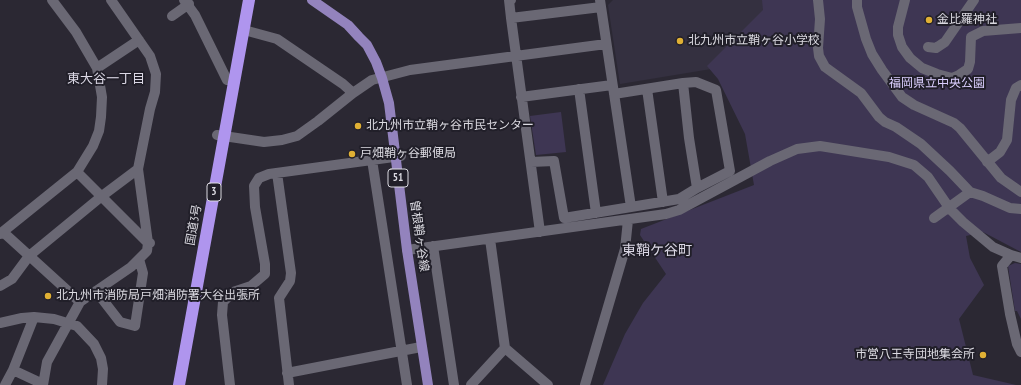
<!DOCTYPE html>
<html>
<head>
<meta charset="utf-8">
<style>
  body { margin:0 }
  canvas { display:block; background:#2b2833 }
</style>
</head>
<body>
<canvas width="1021" height="385"></canvas>
<script>
const g = document.querySelector('canvas').getContext('2d');
g.lineJoin = 'round';
function fill(path, color) { g.fillStyle = color; g.fill(path, 'evenodd'); }
const poly = rows => new Path2D(rows.map(r => 'M' + r).join(''));
function trace(path, color, width, dash) { g.strokeStyle = color; g.lineWidth = width; g.lineCap = dash ? 'butt' : 'round'; g.setLineDash(dash || []); g.stroke(path); }
function drawText(font, color, halo, rows, align = 'center') {
  g.font = font + ' "PT Sans Narrow","Noto Sans JP",sans-serif'; g.lineWidth = 4; g.setLineDash([]); g.textBaseline = 'middle'; g.strokeStyle = halo; g.fillStyle = color; for (const [text, x, y, turn = 0] of rows) {
    g.save(); g.translate(x, y); g.rotate((+turn || 0) * Math.PI / 180); g.textAlign = isNaN(turn) ? turn : align; if (halo) g.strokeText(text, 0, 0); g.fillText(text, 0, 0); g.restore();
  }
}
const built = poly([
  [613,0,773,0,717,68,620,84,608,5]
]);
const green = poly([
  [762,0,1021,0,1021,252,983,232,966,236,970,258,984,285,959,319,973,375,1016,385,603,385,625,334,643,303,666,274,640,235,641,229,754,185,745,134,718,79,707,66,763,10],
  [561,112,566,152,536,155,530,116],
  [1015,263,1021,264,1021,319,1017,311,1015,311,1008,266]
]);
const minor = poly([
  [184,0,195,15,227,80],
  [511,0,509,0,511,18,540,232],
  [818,0,820,19,818,48,819,56,825,67,861,93,879,117,885,122,896,127,921,144,950,171,970,192,983,196,1010,208,1021,209],
  [857,0,857,7,866,39,872,54,882,70,902,97,914,105,954,123,960,128,1001,178,1021,192],
  [905,0,898,27,898,35,902,47,910,58,922,68,937,74,952,78,959,75,968,69,970,62,971,37,983,31,1021,28],
  [172,16,189,4],
  [511,18,601,7],
  [244,30,277,39,343,84,353,93],
  [928,47,936,48,945,42,974,0],
  [97,68,139,40],
  [683,83,696,82,716,90,730,171,697,188],
  [579,89,596,213],
  [647,89,663,202],
  [614,94,683,83,689,138,697,188,679,199,631,207],
  [521,97,612,85],
  [217,135,264,142,282,140,297,136,318,121,353,93,372,80,410,70,606,44],
  [372,160,407,385],
  [531,162,554,161,564,218,631,207,600,0],
  [987,162,1000,152,1007,140,1011,100,1016,88,1021,85],
  [77,172,148,243,150,243],
  [277,173,291,273,290,281,279,298,289,385],
  [934,218,970,192],
  [3,232,80,302],
  [0,234,77,172,93,146,99,131,101,117,102,97,97,68,76,32,52,0],
  [490,239,505,348,548,385],
  [433,246,454,385],
  [407,250,666,214,679,210,770,161,797,149,820,146,889,157,914,165,928,177,950,209,963,222,993,247,1011,255,1021,258],
  [1011,255,1002,266,1010,314,1017,344,1021,352],
  [0,286,12,279,29,256,102,196,138,169],
  [96,291,120,322,135,326,143,273,139,259],
  [0,323,22,318,34,317,54,319,77,326,94,344,101,358,103,369,102,385],
  [13,370,43,384],
  [287,373,421,347],
  [5,385,13,370,34,317],
  [43,385,47,362,80,302,131,267,147,251,148,243,138,169,150,109,155,92,156,74,150,56,111,0],
  [230,385,222,315,223,302,233,292,251,286,265,274,265,264,255,207,254,186,259,178,269,174,401,156],
  [471,385,505,348],
  [585,385,625,249,628,220]
]);
const major = poly([
  [312,0,348,25,359,37,367,45,376,62,382,78,389,103,407,250,428,385]
]);
const highway = poly([
  [179,385,249,0]
]);
const markers = [
  [929,20,4,"#e0b034"],
  [680,41,4,"#e0b034"],
  [358,126,4,"#e0b034"],
  [352,154,4,"#e0b034"],
  [48,296,4,"#e0b034"],
  [983,355,4,"#e0b034"]
];
const shields = [
  [398,178,20],
  [214,192,14]
];
const shieldNames = [
  ["51",398,178],
  ["3",214,192]
];
const poiNames = [
  ["金比羅神社",937,20],
  ["北九州市立鞘ヶ谷小学校",688,41],
  ["北九州市立鞘ヶ谷市民センター",366,126],
  ["戸畑鞘ヶ谷郵便局",360,154],
  ["北九州市消防局戸畑消防署大谷出張所",56,296],
  ["市営八王寺団地集会所",975,355,"right"]
];
const parkNames = [
  ["福岡県立中央公園",937,84]
];
const streetNames = [
  ["国道3号",194,225,-80],
  ["曽根鞘ヶ谷線",419,236,82]
];
const neighbourhoodNames = [
  ["東大谷一丁目",106,79]
];
const quarterNames = [
  ["東鞘ケ谷町",657,251]
];
fill(built, '#343040');
fill(green, '#3e3653');
trace(minor, '#6a6874', 10);
trace(major, '#9383bd', 10);
trace(highway, '#af95ee', 12);
for (const [x, y, r, color] of markers) { const dot = new Path2D(); dot.arc(x, y, r, 0, 2 * Math.PI); g.fillStyle = color; g.fill(dot); trace(dot, '#211f29', 1.5); }
for (const [x, y, w] of shields) { const box = new Path2D(); box.roundRect(x - w / 2, y - 9, w, 18, 3); g.fillStyle = '#211f29'; g.fill(box); trace(box, '#dbdae1', 1); }
drawText('bold 11px', '#dbdae1', null, shieldNames);
drawText('12px', '#dbdae1', '#211f29', poiNames, 'left');
drawText('12px', '#dacefd', '#211f29', parkNames);
drawText('12px', '#dbdae1', '#211f29', streetNames);
drawText('13px', '#dbd8e5', '#211f29', neighbourhoodNames);
drawText('14px', '#dbd8e5', '#211f29', quarterNames);
</script>
</body>
</html>
